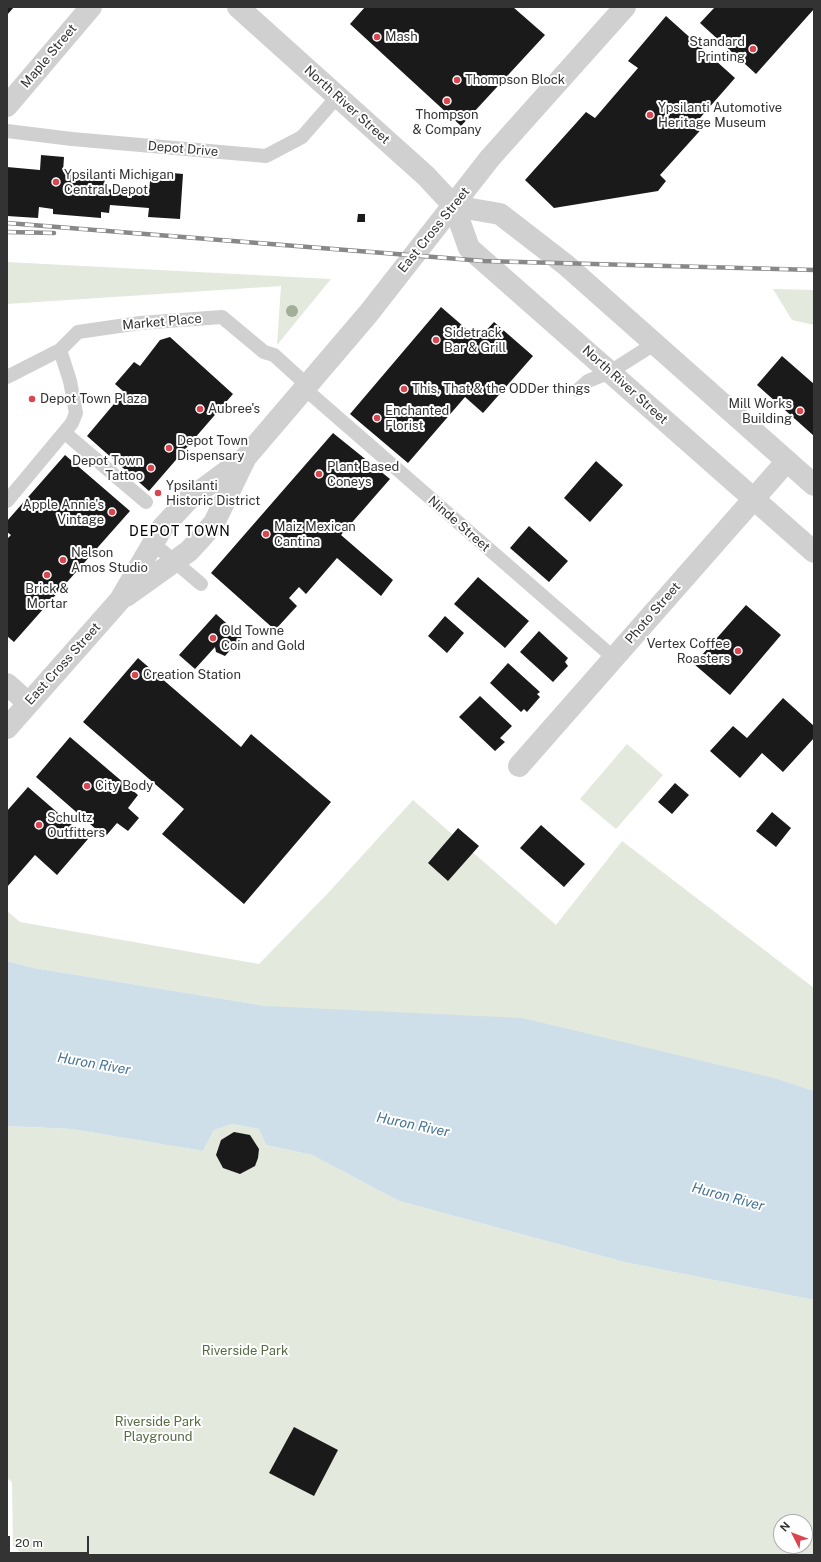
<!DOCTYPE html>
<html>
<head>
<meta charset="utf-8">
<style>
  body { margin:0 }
  #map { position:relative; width:821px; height:1562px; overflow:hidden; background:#fff; font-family:"Public Sans",sans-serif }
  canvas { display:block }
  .frame { position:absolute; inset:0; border:8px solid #333; pointer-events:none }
  .north { position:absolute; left:773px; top:1514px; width:40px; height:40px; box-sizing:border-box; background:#fff; border:1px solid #adadad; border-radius:50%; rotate:312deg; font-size:11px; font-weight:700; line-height:16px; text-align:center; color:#333 }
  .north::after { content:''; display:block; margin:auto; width:14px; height:18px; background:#d94650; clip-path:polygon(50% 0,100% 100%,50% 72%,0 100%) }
  .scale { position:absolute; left:8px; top:1536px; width:81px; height:18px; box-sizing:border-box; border:2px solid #333; border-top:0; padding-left:5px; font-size:12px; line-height:14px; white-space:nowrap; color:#333; -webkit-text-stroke:3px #fff; paint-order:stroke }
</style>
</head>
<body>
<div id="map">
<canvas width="821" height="1562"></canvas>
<div class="frame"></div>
<div class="north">N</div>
<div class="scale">20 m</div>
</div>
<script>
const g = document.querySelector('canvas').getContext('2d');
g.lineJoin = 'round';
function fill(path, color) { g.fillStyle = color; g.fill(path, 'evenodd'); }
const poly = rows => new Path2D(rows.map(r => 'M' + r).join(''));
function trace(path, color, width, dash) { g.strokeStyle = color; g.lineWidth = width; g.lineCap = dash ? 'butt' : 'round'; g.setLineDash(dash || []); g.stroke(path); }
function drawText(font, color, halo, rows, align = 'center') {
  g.font = font + ' "Public Sans",sans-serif'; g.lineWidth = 4; g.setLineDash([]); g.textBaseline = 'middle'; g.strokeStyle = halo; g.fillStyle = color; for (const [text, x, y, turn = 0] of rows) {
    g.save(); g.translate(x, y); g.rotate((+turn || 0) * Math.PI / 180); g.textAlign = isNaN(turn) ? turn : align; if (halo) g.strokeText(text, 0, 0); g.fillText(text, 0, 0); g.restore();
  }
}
const green = poly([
  [7,262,331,279,277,345,281,286,7,304],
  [773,289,814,290,814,325,792,320],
  [627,744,663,775,616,829,580,799],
  [413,800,556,925,622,841,814,988,814,1091,778,1079,266,1006,34,968,7,961,7,911,20,922,259,964,329,892],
  [232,1124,259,1129,266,1145,312,1155,399,1201,624,1262,814,1300,814,1555,25,1555,13,1546,12,1482,7,1478,7,1126,71,1129,203,1151,214,1130],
  [781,1522,805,1522,805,1546,781,1546]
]);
const water = poly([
  [7,961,34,968,266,1006,522,1018,778,1079,814,1091,814,1300,624,1262,399,1201,312,1155,266,1145,259,1129,232,1124,214,1130,203,1151,71,1129,7,1126]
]);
const building = poly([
  [7,7,14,7,7,15],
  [365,7,513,7,545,35,461,126,350,24],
  [715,7,814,7,814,9,756,74,700,23],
  [666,16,735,78,700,118,706,124,660,175,666,181,658,191,554,208,525,180,586,112,595,118,638,68,628,61],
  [41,155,64,157,63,172,105,176,104,189,149,192,151,171,183,174,180,219,148,217,149,208,110,205,109,213,101,212,101,218,53,214,53,209,39,207,38,218,7,216,7,167,40,170],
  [358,214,365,214,365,222,357,222],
  [441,307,478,339,494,322,533,356,483,413,465,397,408,463,350,414],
  [170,337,233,394,149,491,87,436,124,392,115,384,134,362,140,366,160,340],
  [782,356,814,384,814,436,757,385],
  [333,433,390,479,341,535,393,580,381,596,337,558,306,594,299,587,289,598,297,606,275,630,211,573],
  [65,455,130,511,14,642,7,636,7,539,11,535,7,532,7,521],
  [596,461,623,485,590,522,564,498],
  [529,526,568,561,549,582,510,548],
  [478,577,529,621,505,648,454,604],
  [746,605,781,635,730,695,694,664],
  [216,614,242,637,225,656,216,652,215,647,195,669,179,655],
  [445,616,464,633,447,653,428,636],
  [539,631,568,658,565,662,568,666,553,682,520,652],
  [138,658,241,747,251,734,331,802,244,904,162,834,184,809,83,722],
  [508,663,540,692,537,694,540,697,527,712,524,709,521,712,490,683],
  [480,696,512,726,500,738,505,742,495,751,459,717],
  [783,698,814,726,814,738,783,772,762,753,740,778,710,751,733,726,747,738],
  [70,737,138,795,128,808,139,818,128,831,117,823,105,837,36,777],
  [675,783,689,795,672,814,658,802],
  [28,787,88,839,57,875,35,855,7,887,7,811],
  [772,812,791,828,776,847,756,831],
  [541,825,585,864,564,887,520,848],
  [458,828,479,846,448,881,428,863],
  [234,1132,250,1135,259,1149,258,1158,255,1166,240,1174,223,1168,216,1155,221,1140],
  [294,1427,338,1450,314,1496,269,1473]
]);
const service = poly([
  [7,131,72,139,266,156,302,137,337,97],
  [7,377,60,350,78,332,140,323,222,317,264,352,274,355,307,385],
  [305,389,614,658],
  [578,390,588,381,610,372,654,344],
  [65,433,146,502],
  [7,501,72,423,76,413,70,381,60,350],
  [154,544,201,584]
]);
const minor = poly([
  [7,106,91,7],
  [7,684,28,703],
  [519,766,787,461]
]);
const tertiary = poly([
  [238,7,426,176,454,206,469,248,814,552],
  [454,206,500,214,566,265,814,485],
  [126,596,189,551,201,538,214,523,245,459],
  [7,728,120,600,162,528,174,515,188,500,246,457,368,314,490,158,625,7]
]);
const rail = poly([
  [7,223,484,261,814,270],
  [7,232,54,233]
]);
const trees = [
  [292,311]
];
const markers = [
  [377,37,4,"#d94650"],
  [753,49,4,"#d94650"],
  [457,80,4,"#d94650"],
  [447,101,4,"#d94650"],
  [650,115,4,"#d94650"],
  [56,182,4,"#d94650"],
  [436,340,4,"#d94650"],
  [404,389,4,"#d94650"],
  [32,399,4,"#d94650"],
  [200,409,4,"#d94650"],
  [800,411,4,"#d94650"],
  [377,418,4,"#d94650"],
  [169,448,4,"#d94650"],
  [151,468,4,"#d94650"],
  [319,474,4,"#d94650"],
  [158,493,4,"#d94650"],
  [112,512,4,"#d94650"],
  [266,534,4,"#d94650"],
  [63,560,4,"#d94650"],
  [47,575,4,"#d94650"],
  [213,638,4,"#d94650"],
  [738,651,4,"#d94650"],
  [135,675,4,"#d94650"],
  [87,786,4,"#d94650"],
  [39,825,4,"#d94650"]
];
const poiNames = [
  ["Mash",385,37],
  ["Standard",745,42,"right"],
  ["Printing",745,57,"right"],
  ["Thompson Block",465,80],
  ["Ypsilanti Automotive",658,108],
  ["Heritage Museum",658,123],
  ["Thompson",447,115,"center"],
  ["& Company",447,130,"center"],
  ["Ypsilanti Michigan",64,175],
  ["Central Depot",64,190],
  ["Sidetrack",444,333],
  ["Bar & Grill",444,348],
  ["This, That & the ODDer things",412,389],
  ["Depot Town Plaza",40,399],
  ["Mill Works",792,404,"right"],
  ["Building",792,419,"right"],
  ["Aubree's",208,409],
  ["Enchanted",385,411],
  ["Florist",385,426],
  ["Depot Town",177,441],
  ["Dispensary",177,456],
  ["Depot Town",143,461,"right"],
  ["Tattoo",143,476,"right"],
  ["Plant Based",327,467],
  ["Coneys",327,482],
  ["Ypsilanti",166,486],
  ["Historic District",166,501],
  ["Apple Annie's",104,505,"right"],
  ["Vintage",104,520,"right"],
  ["Maiz Mexican",274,527],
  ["Cantina",274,542],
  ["Nelson",71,553],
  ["Amos Studio",71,568],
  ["Brick &",47,589,"center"],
  ["Mortar",47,604,"center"],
  ["Old Towne",221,631],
  ["Coin and Gold",221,646],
  ["Vertex Coffee",730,644,"right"],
  ["Roasters",730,659,"right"],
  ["Creation Station",143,675],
  ["City Body",95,786],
  ["Schultz",47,818],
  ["Outfitters",47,833]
];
const streetNames = [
  ["Maple Street",49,56,-50],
  ["North River Street",347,105,42],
  ["Depot Drive",183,149,5],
  ["East Cross Street",434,230,-51],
  ["Market Place",162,322,-5],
  ["North River Street",625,385,42],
  ["Ninde Street",459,524,41],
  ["Photo Street",653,613,-49],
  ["East Cross Street",63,664,-48]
];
const parkNames = [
  ["Riverside Park",245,1351],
  ["Riverside Park",158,1422],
  ["Playground",158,1437]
];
const neighbourhoodNames = [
  ["DEPOT TOWN",180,532]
];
const waterNames = [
  ["Huron River",94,1064,10],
  ["Huron River",413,1125,12],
  ["Huron River",728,1197,15]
];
fill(green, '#e3e9dd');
fill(water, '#cedfea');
fill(building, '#1a1a1a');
trace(service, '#d0d0d0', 14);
trace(minor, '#d0d0d0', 22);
trace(tertiary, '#d0d0d0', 22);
trace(rail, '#888', 4.5);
trace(rail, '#fff', 3, [9]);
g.fillStyle = '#a2ae98';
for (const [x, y] of trees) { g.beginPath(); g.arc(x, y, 6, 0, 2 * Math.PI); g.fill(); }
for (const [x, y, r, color] of markers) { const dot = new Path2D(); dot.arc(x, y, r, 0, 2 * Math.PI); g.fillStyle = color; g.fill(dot); trace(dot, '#fff', 1.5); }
drawText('13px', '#333', '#fff', poiNames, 'left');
drawText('13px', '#333', '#fff', streetNames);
drawText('13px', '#566c43', '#fff', parkNames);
g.letterSpacing = '1px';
drawText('14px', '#000', '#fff', neighbourhoodNames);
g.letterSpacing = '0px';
drawText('italic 14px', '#467390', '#fff', waterNames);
</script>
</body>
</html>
